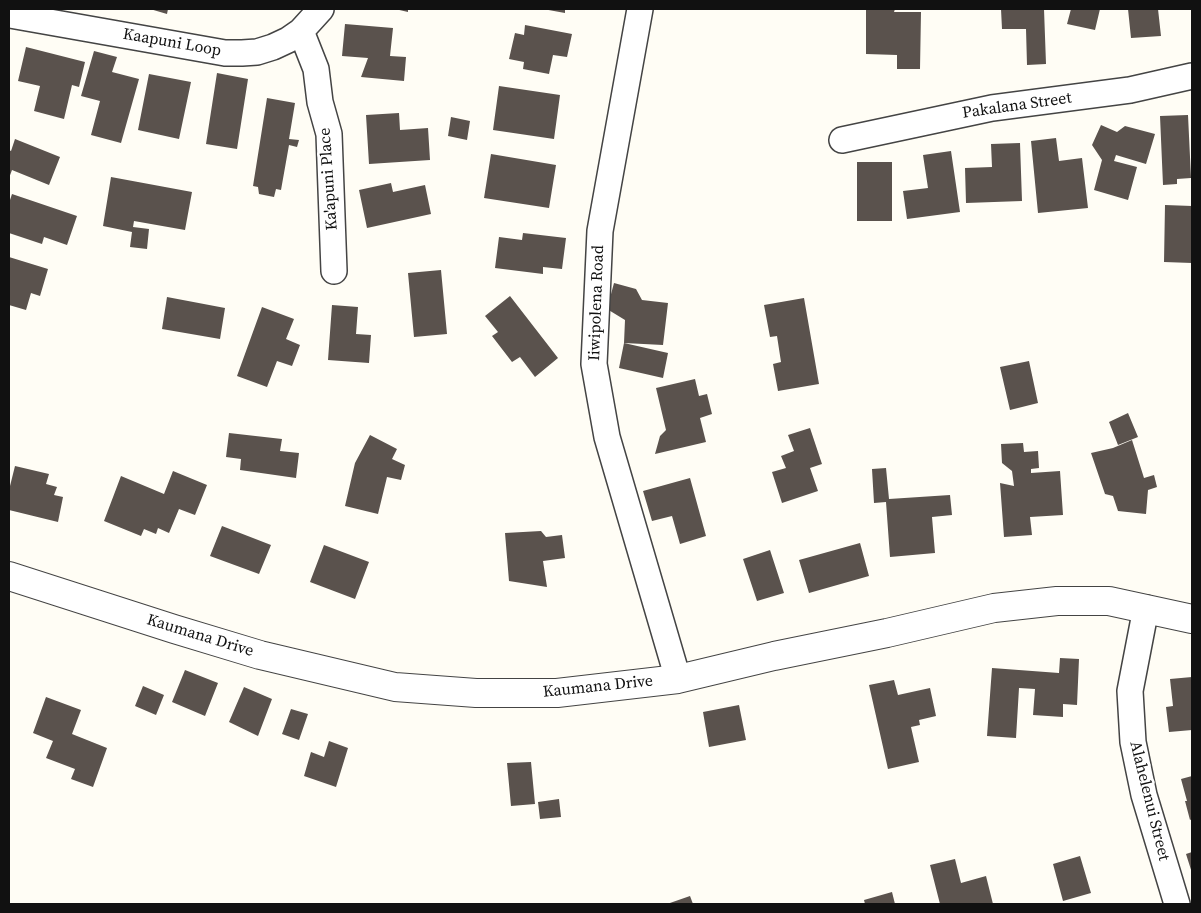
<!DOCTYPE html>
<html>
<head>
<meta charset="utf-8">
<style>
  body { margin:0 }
  #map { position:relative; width:1201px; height:913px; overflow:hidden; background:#fffdf5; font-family:"Source Serif 4",serif }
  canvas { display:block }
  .frame { position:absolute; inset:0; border:10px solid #111; pointer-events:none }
</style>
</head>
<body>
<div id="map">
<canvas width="1201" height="913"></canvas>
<div class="frame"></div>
</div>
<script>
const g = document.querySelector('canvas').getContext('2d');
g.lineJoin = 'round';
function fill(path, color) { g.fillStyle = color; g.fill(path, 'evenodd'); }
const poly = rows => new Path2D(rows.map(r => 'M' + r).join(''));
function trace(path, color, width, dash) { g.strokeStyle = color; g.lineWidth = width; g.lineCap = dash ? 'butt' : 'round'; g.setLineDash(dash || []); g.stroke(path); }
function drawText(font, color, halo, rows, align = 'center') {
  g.font = font + ' "Source Serif 4",serif'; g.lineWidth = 5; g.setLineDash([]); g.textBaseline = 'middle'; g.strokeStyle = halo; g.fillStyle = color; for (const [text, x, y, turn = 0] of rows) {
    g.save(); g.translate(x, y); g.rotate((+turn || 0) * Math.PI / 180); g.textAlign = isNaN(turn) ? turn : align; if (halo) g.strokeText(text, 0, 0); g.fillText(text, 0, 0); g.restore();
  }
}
const building = poly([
  [150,9,168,9,167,14],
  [395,9,408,9,408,12],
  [543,9,565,9,565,13],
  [866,9,895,9,894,12,921,12,920,69,897,69,897,55,866,54],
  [1001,9,1044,9,1046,64,1027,65,1026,29,1002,29],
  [1071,9,1100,9,1095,30,1067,24],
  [1128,9,1158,9,1161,36,1131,38],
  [345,24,393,28,390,56,406,57,404,81,361,77,368,58,342,56],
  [525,25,572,34,567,57,553,55,549,74,523,69,524,62,509,59,515,33,524,35],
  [26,47,85,62,79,87,72,85,64,119,34,111,40,86,18,81],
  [94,51,117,57,112,72,139,79,121,143,91,135,100,101,81,96],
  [217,73,248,79,237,149,206,144],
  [149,74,191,82,179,139,138,130],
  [499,86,560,95,554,139,493,130],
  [267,98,295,103,289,139,299,140,297,147,289,145,281,190,276,189,274,197,259,194,258,187,253,186],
  [399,113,400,130,428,128,430,160,369,164,366,115],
  [1188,115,1191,178,1177,179,1177,184,1163,185,1160,116],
  [451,117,470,121,467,140,448,136],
  [1101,125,1117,132,1125,126,1155,134,1146,164,1116,155,1114,161,1137,167,1128,200,1094,190,1102,160,1092,145],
  [1056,138,1059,161,1082,158,1088,208,1038,213,1031,141],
  [15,139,60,157,49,185,12,170,9,178,9,150,11,151],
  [1020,143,1022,201,966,203,965,168,992,167,991,144],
  [951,151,960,212,907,219,903,191,928,188,923,155],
  [491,154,556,165,549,208,484,198],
  [857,162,892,162,892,221,857,221],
  [111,177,192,192,185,230,134,221,133,227,149,229,147,249,130,247,132,232,103,226],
  [391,183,393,192,425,185,431,214,367,228,359,190],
  [12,194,77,216,67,245,44,237,42,244,9,233,9,203],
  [1165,205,1192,206,1192,263,1164,262],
  [523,233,566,238,562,269,543,267,543,274,495,268,499,237,522,240],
  [9,257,48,269,40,296,31,293,26,310,9,305],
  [441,270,447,334,414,337,408,273],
  [614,283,636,289,642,300,668,303,663,345,624,343,625,320,607,309],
  [510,296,558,358,535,377,520,357,512,362,492,336,498,332,485,316],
  [167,297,225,308,220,339,162,329],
  [804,298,819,384,778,391,773,364,781,362,777,336,770,337,764,305],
  [332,305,358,307,356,334,371,335,369,363,328,360],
  [262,307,294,319,286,339,300,345,292,366,277,361,267,387,237,376],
  [624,343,668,353,663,378,619,368],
  [1029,361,1038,403,1010,410,1000,367],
  [695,379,699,396,707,394,712,414,700,418,706,442,655,454,660,436,666,430,656,388],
  [1128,413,1138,437,1118,445,1109,422],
  [810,428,822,464,810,468,818,491,782,503,772,472,786,468,781,456,794,451,788,435],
  [229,433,282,439,280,451,299,453,296,478,240,470,241,459,226,457],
  [370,435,397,449,392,459,405,465,401,480,387,477,378,514,345,506,355,463],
  [1132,440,1144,478,1154,475,1157,487,1148,490,1146,514,1118,511,1113,496,1105,494,1091,453,1113,448],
  [1023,443,1024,452,1038,451,1039,468,1031,469,1031,473,1060,471,1063,515,1030,517,1032,535,1004,537,1000,483,1014,486,1012,471,1002,463,1001,444],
  [15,466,49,474,46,484,57,487,54,495,63,497,58,522,9,510,9,490],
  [886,468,889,499,950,495,952,515,932,517,935,553,890,557,886,502,874,503,872,469],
  [173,471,207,485,195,515,179,509,169,533,158,528,156,534,144,529,141,536,104,521,121,476,164,494],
  [690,478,706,536,680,544,672,516,652,521,643,491],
  [222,526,271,545,259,574,210,556],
  [541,531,546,537,562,535,565,558,543,561,547,587,509,581,505,533],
  [860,543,869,576,809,593,799,560],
  [324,545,369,562,355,599,310,582],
  [770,550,784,593,757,601,743,559],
  [1060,658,1079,659,1077,705,1063,704,1063,717,1033,715,1035,689,1019,688,1016,738,987,736,992,668,1059,673],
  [185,670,218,683,205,716,172,702],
  [1192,677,1192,730,1169,732,1166,707,1173,706,1170,679],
  [894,680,898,695,930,688,936,716,919,720,920,725,911,727,919,762,888,769,869,685],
  [143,686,164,695,156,715,135,706],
  [244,687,272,699,258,736,229,722],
  [46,697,81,710,72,734,107,748,93,787,71,779,75,769,46,758,53,741,33,733],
  [739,705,746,740,709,747,703,712],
  [291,709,308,714,299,740,282,734],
  [329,741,348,748,336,787,304,776,311,752,324,757],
  [531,762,535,804,511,806,507,763],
  [1192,776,1192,819,1190,820,1185,801,1187,801,1181,779],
  [559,799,561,817,540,819,538,802],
  [1192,852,1192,873,1186,854],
  [1080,856,1091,893,1063,901,1053,864],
  [955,859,961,883,986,876,993,904,940,904,930,865],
  [892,892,895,904,865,904,864,900],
  [690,896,693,904,667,904]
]);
const minor = poly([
  [640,9,600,231,594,364,607,437,678,679],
  [10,15,225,53,242,53,257,52,273,47,288,40,301,31,321,9],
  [301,31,316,69,320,102,329,134,334,271],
  [842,140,992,108,1130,90,1192,76],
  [1146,608,1130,691,1133,742,1144,795,1177,904]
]);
const tertiary = poly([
  [9,576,174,629,260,655,395,687,476,693,557,693,678,679,774,656,887,633,994,608,1057,601,1109,601,1192,619]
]);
const streetNames = [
  ["Kaapuni Loop",172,43,10],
  ["Pakalana Street",1017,106,-8],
  ["Ka'apuni Place",329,179,-94],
  ["Iiwipolena Road",597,303,-88],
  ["Kaumana Drive",200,636,17],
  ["Kaumana Drive",598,687,-6],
  ["Alahelenui Street",1149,801,76]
];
fill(building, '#5a524d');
trace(minor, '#444', 28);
trace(tertiary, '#444', 30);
trace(minor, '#fff', 25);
trace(tertiary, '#fff', 28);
drawText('16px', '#111', '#fff', streetNames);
</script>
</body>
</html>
